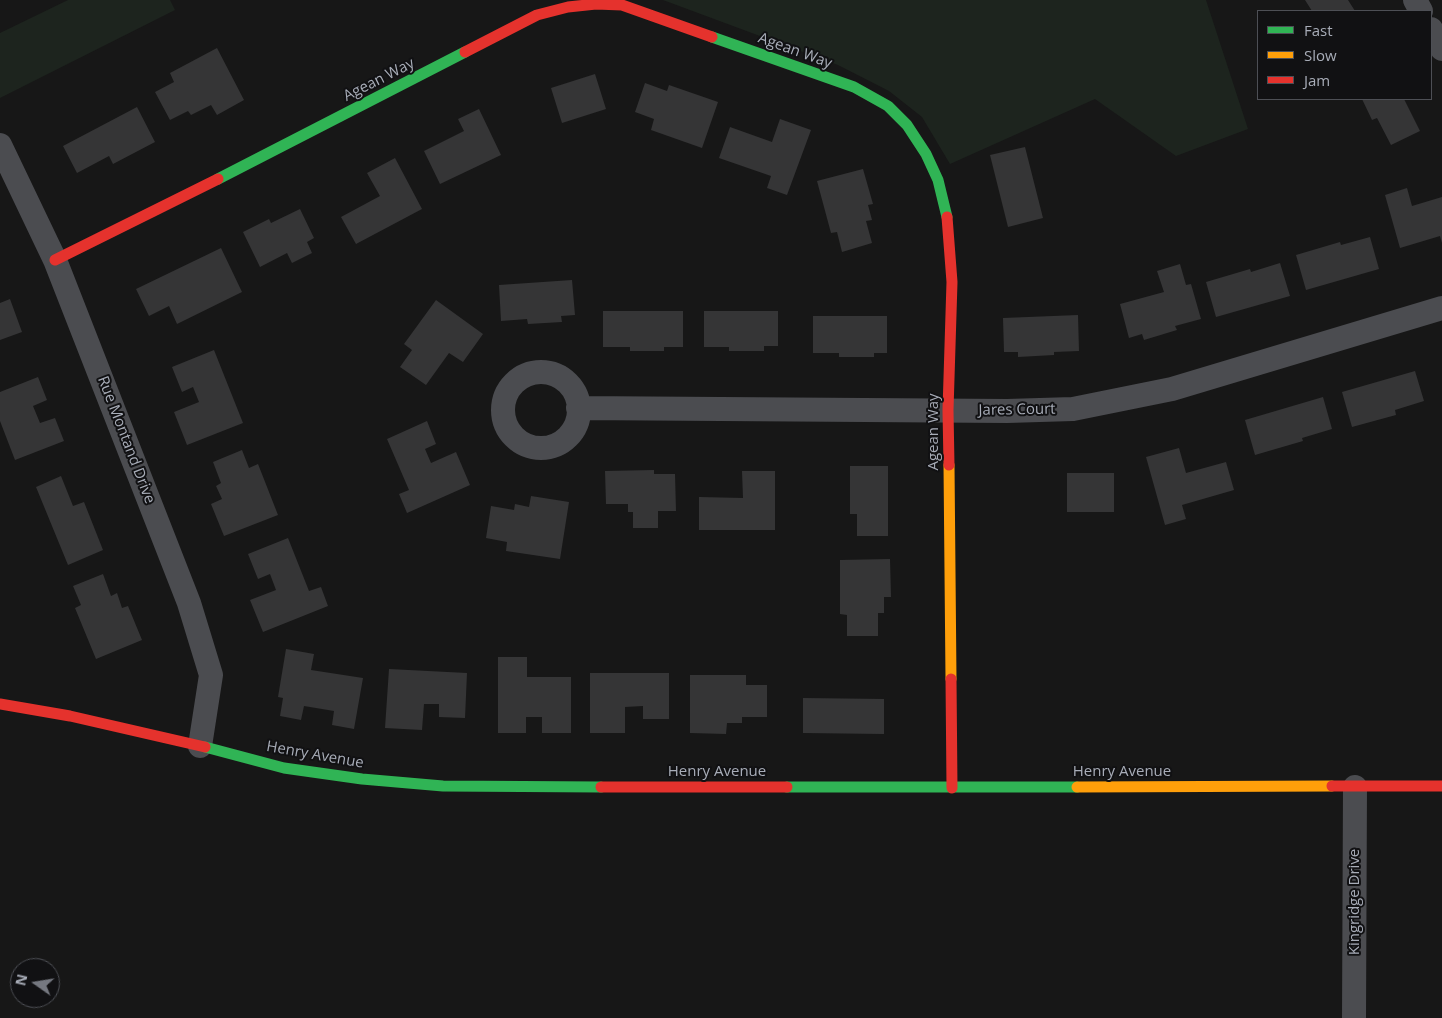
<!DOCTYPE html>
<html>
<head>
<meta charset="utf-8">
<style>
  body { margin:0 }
  #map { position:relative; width:1442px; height:1018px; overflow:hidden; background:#171717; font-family:"Open Sans",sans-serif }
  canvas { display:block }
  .legend { position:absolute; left:1257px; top:10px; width:175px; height:90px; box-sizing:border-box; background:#111113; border:1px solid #4d4f55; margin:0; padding:6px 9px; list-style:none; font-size:15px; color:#a8adb8 }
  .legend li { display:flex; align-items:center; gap:10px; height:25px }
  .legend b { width:25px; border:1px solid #4d4f55 }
  .north { position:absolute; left:10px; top:958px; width:50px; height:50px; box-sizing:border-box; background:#111113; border:1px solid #4d4f55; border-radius:50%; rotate:283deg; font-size:14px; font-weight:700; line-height:20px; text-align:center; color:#a8adb8 }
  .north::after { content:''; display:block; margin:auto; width:18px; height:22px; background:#757880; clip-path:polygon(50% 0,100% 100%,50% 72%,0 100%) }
</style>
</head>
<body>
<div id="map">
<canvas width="1442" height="1018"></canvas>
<ul class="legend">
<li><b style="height:6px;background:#30b455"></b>Fast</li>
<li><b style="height:6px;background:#ff9f0a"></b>Slow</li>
<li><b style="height:6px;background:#e5322d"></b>Jam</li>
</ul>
<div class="north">N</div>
</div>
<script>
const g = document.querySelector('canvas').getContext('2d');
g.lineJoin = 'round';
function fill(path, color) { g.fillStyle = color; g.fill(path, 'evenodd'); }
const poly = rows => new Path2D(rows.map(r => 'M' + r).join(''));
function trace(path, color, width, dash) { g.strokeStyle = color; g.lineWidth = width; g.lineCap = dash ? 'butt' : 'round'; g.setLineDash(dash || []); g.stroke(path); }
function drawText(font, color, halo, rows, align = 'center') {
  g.font = font + ' "Open Sans",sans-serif'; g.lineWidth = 4; g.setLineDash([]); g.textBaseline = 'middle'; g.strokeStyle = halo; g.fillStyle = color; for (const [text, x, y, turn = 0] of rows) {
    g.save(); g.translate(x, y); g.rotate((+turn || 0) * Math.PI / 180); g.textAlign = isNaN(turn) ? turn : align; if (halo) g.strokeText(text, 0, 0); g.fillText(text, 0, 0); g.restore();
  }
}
const green = poly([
  [68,0,170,0,175,10,0,98,0,33],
  [663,0,1206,0,1248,129,1176,156,1095,99,950,164,922,117,889,91,838,65]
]);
const building = poly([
  [1305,0,1348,0,1355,11,1312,11],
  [217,48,244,100,217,115,211,105,191,115,188,111,170,120,155,92,174,82,170,73],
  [595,74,606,109,562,123,551,88],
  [645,83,667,91,669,85,718,102,702,148,651,130,654,119,635,112],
  [1362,99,1404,99,1420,131,1391,145,1377,118,1372,120],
  [137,107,155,142,113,164,109,156,77,173,63,146],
  [479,109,501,155,440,184,424,151,464,131,458,119],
  [780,119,811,130,787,195,767,188,771,176,719,158,730,127,772,142],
  [1025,147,1043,218,1008,227,990,155],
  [395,158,422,209,356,244,341,217,380,196,367,173],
  [863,169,873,204,868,205,872,220,866,221,872,243,842,252,837,232,831,233,817,181],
  [1407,188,1412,206,1442,197,1442,243,1440,236,1400,248,1385,195],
  [300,209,314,238,307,242,312,253,292,263,287,253,260,267,243,232,269,219,271,223],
  [1370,237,1379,269,1306,290,1296,255,1340,242,1341,245],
  [221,248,242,292,177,324,169,306,149,316,136,289],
  [1280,263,1290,296,1216,317,1206,282,1250,269,1251,272],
  [1180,264,1186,285,1191,284,1201,319,1175,326,1177,330,1144,340,1142,334,1129,338,1120,304,1164,292,1157,271],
  [572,280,575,315,561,316,562,322,528,324,527,319,501,321,499,285],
  [10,299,22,332,0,340,0,303],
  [436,300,483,334,463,362,449,353,426,385,400,367,412,350,404,344],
  [603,311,683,311,683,347,664,347,664,351,630,351,630,347,603,347],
  [704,311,778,311,778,346,764,346,764,351,729,351,729,347,704,347],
  [1078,315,1079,351,1054,352,1054,355,1018,357,1018,352,1004,352,1003,318],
  [813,316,887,316,887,353,874,353,874,357,839,357,839,353,813,353],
  [214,350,243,423,187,445,174,412,199,402,193,387,182,392,172,367],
  [1415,371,1424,401,1395,410,1396,415,1352,427,1342,392],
  [38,377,47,400,33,406,40,423,55,418,64,441,15,460,0,421,0,392],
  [1323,397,1332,429,1302,438,1303,441,1255,455,1245,420],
  [427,421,436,444,425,449,431,463,456,452,470,485,407,513,399,494,409,490,387,439],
  [1179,448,1186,473,1226,462,1234,490,1182,505,1186,519,1165,525,1146,457],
  [242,450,249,468,258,464,278,515,224,536,211,504,222,499,216,486,221,483,213,462],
  [850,466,888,466,888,536,857,536,857,514,850,514],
  [654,470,654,474,675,474,676,511,658,511,658,528,633,528,633,512,628,512,628,504,606,504,605,471],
  [742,471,775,471,775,530,699,530,699,497,743,498],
  [1067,473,1114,473,1114,512,1067,512],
  [61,476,73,506,84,502,103,550,68,565,36,487],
  [531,496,569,502,560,559,506,551,507,542,486,538,491,506,514,510,515,504,529,507],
  [288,538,309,591,321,587,328,606,263,632,250,600,276,590,270,574,258,579,248,554],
  [890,559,891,597,884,597,884,613,878,613,878,636,847,636,847,615,840,614,840,560],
  [103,574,111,596,117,593,122,608,128,606,142,640,96,659,75,608,81,605,73,586],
  [286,649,314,654,311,670,363,678,354,729,332,725,334,711,304,706,301,720,280,716,283,698,278,697],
  [498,657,527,657,527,677,571,677,571,733,542,733,542,717,526,717,526,733,498,733],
  [389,669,467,673,465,718,439,717,439,704,424,704,422,730,385,728],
  [590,673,669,673,669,719,643,719,643,706,625,707,625,733,590,733],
  [690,675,746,675,746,685,767,685,767,717,742,717,742,723,727,723,726,734,690,733],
  [803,698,884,699,884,734,803,733]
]);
const street = poly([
  [1415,0,1421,11],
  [1431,29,1442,49],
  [0,145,55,260,189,603,211,675,200,746],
  '503 410a38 38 0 1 1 76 0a38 38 0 1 1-76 0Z',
  [578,408,1007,411,1073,409,1172,389,1442,308],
  [1354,1018,1355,787]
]);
const fast = poly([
  [712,37,854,87,888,106,907,125,926,154,938,180,947,217],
  [218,179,465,52],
  [205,747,284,768,362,779,443,786,601,787],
  [787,787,1077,787]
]);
const slow = poly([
  [949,465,951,679],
  [1077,787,1332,786]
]);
const jam = poly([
  [465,52,537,15,568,7,596,4,622,5,712,37],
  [947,217,952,282,948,410,949,465],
  [55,260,218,179],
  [951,679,952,788],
  [0,704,70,716,205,747],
  [1332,786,1442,786],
  [601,787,787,787]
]);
const streetNames = [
  ["Agean Way",795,51,20],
  ["Agean Way",379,80,-27],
  ["Jares Court",1017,410,-1],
  ["Agean Way",934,432,-90],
  ["Rue Montand Drive",126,440,69],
  ["Henry Avenue",315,755,10],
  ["Henry Avenue",717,772],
  ["Henry Avenue",1122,772],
  ["Kingridge Drive",1355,902,-90]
];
fill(green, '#1d241e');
fill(building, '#353536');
trace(street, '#4b4c50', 24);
trace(fast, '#30b455', 11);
trace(slow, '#ff9f0a', 11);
trace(jam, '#e5322d', 11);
drawText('15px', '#a8adb8', '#111113', streetNames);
</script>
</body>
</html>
